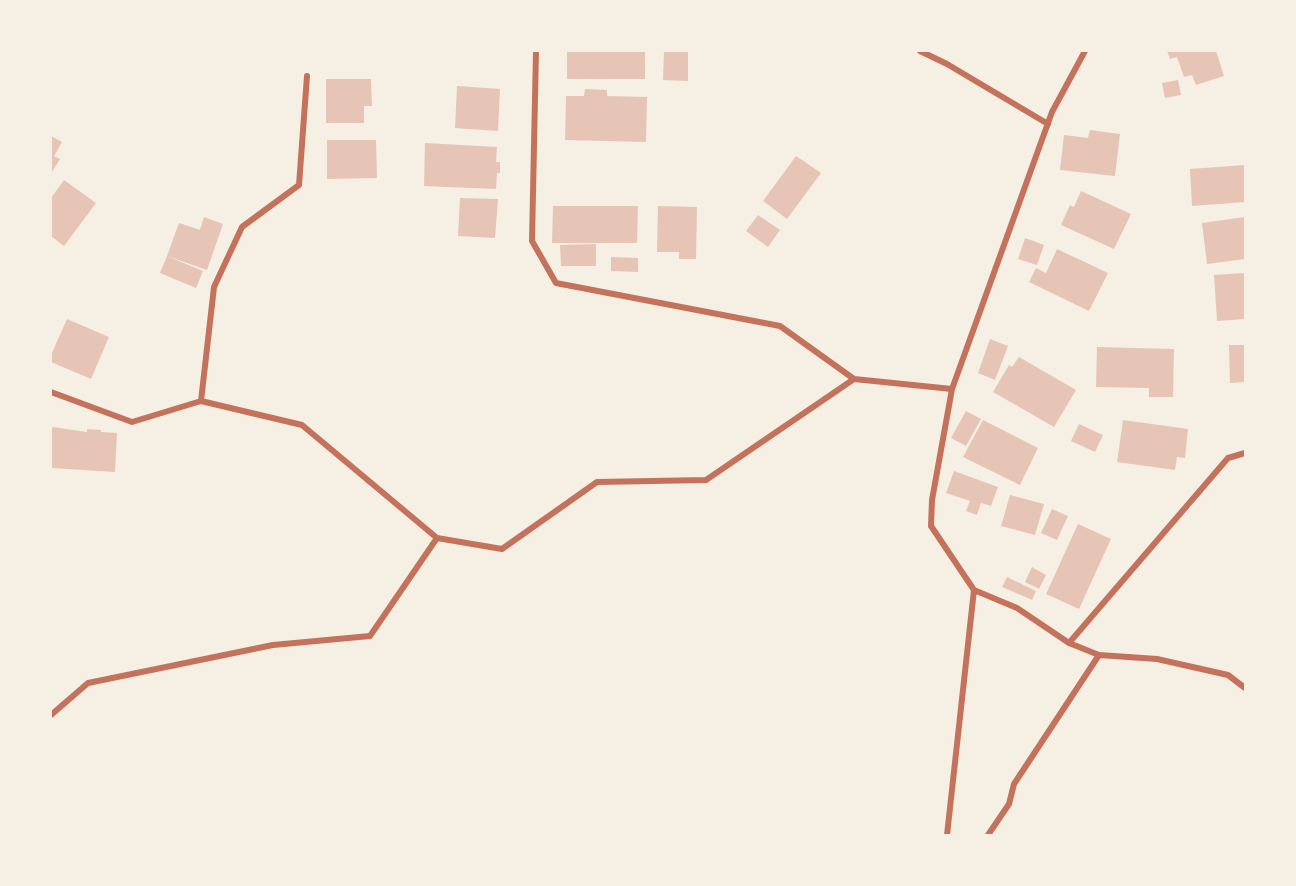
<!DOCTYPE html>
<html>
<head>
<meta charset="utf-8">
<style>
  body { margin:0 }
  #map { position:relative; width:1296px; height:886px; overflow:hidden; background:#f6efe4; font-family:Poppins,sans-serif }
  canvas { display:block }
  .frame { position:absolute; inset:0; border:52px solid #f6efe4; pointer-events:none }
</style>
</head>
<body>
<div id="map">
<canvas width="1296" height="886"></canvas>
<div class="frame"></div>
</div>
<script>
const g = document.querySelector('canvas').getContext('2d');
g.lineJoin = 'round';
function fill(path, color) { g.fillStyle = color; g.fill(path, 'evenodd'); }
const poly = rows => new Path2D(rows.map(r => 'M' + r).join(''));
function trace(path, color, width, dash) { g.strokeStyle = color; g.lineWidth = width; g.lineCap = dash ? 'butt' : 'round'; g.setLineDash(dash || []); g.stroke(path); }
const building = poly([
  [567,51,645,51,645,79,567,79],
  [664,51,688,51,688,81,663,80],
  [1167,51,1216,51,1224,76,1196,85,1192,75,1184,77,1177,57,1170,59],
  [326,79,371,79,372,106,364,106,364,123,326,123],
  [1178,80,1181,95,1165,98,1162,83],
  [457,86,500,89,498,131,455,128],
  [585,89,607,90,607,96,647,97,646,142,565,140,566,96,584,96],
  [1090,130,1120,134,1115,176,1060,170,1064,135,1088,138],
  [51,136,62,142,54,156,60,159,51,174],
  [327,140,376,140,377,178,327,179],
  [425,143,497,147,496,162,500,162,500,173,497,173,496,189,424,186],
  [796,156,821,173,787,219,763,201],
  [1245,165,1245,202,1192,206,1190,169],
  [64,180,96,203,64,246,51,236,51,198],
  [1081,191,1131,214,1114,249,1061,225,1070,205,1074,207],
  [460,198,498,199,495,238,458,236],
  [553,206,638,206,637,243,552,243],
  [658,206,697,207,696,259,679,259,679,252,657,252],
  [758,215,780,230,768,247,746,231],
  [204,217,223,224,207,270,167,256,179,223,200,230],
  [1245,217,1245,259,1207,264,1202,223],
  [1025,238,1044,245,1037,265,1018,259],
  [596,244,596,266,561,266,560,245],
  [1057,249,1108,273,1089,311,1029,282,1036,268,1046,273],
  [167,256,203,271,196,288,160,273],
  [611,257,638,258,638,272,611,271],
  [1245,273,1245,319,1217,321,1214,275],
  [67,319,109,337,91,379,51,362,51,355],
  [990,339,1008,346,995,380,978,373],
  [1229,345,1245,345,1245,382,1230,383],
  [1097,347,1174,349,1173,397,1149,397,1149,388,1096,387],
  [1019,357,1076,390,1054,427,993,392,1009,365,1012,367],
  [966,411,981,419,966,446,951,438],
  [983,420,1038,448,1020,485,963,457],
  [1123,420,1188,429,1185,458,1177,457,1175,470,1117,462],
  [1079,424,1103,435,1095,452,1071,441],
  [53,427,87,432,87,429,101,430,101,432,117,433,115,472,51,468,51,430],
  [954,471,998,487,991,506,981,503,977,515,966,511,970,501,946,493],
  [1010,495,1044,504,1035,535,1001,526],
  [1052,509,1068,516,1057,540,1041,533],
  [1078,524,1111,539,1079,609,1046,594],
  [1032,567,1046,575,1039,589,1025,582],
  [1007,577,1036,591,1032,600,1002,587]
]);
const minor = poly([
  [536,51,532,241,556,283,780,326,854,379],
  [920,51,947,64,1048,124],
  [1085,51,1052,112,952,389,932,500,931,526,974,590,1017,608,1069,643,1099,655,1157,659,1228,675,1245,688],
  [51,392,132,422,201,401,302,425,437,538,502,549,597,482,706,480,854,379,952,389],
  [201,401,214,287,242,227,299,185,307,76],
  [1069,643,1222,465,1228,458,1245,453],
  [51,715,88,683,273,645,370,636,437,538],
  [947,835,974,590],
  [988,835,1009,804,1014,784,1099,655]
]);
fill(building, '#e6c5b7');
trace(minor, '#c5725c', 6);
</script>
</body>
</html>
